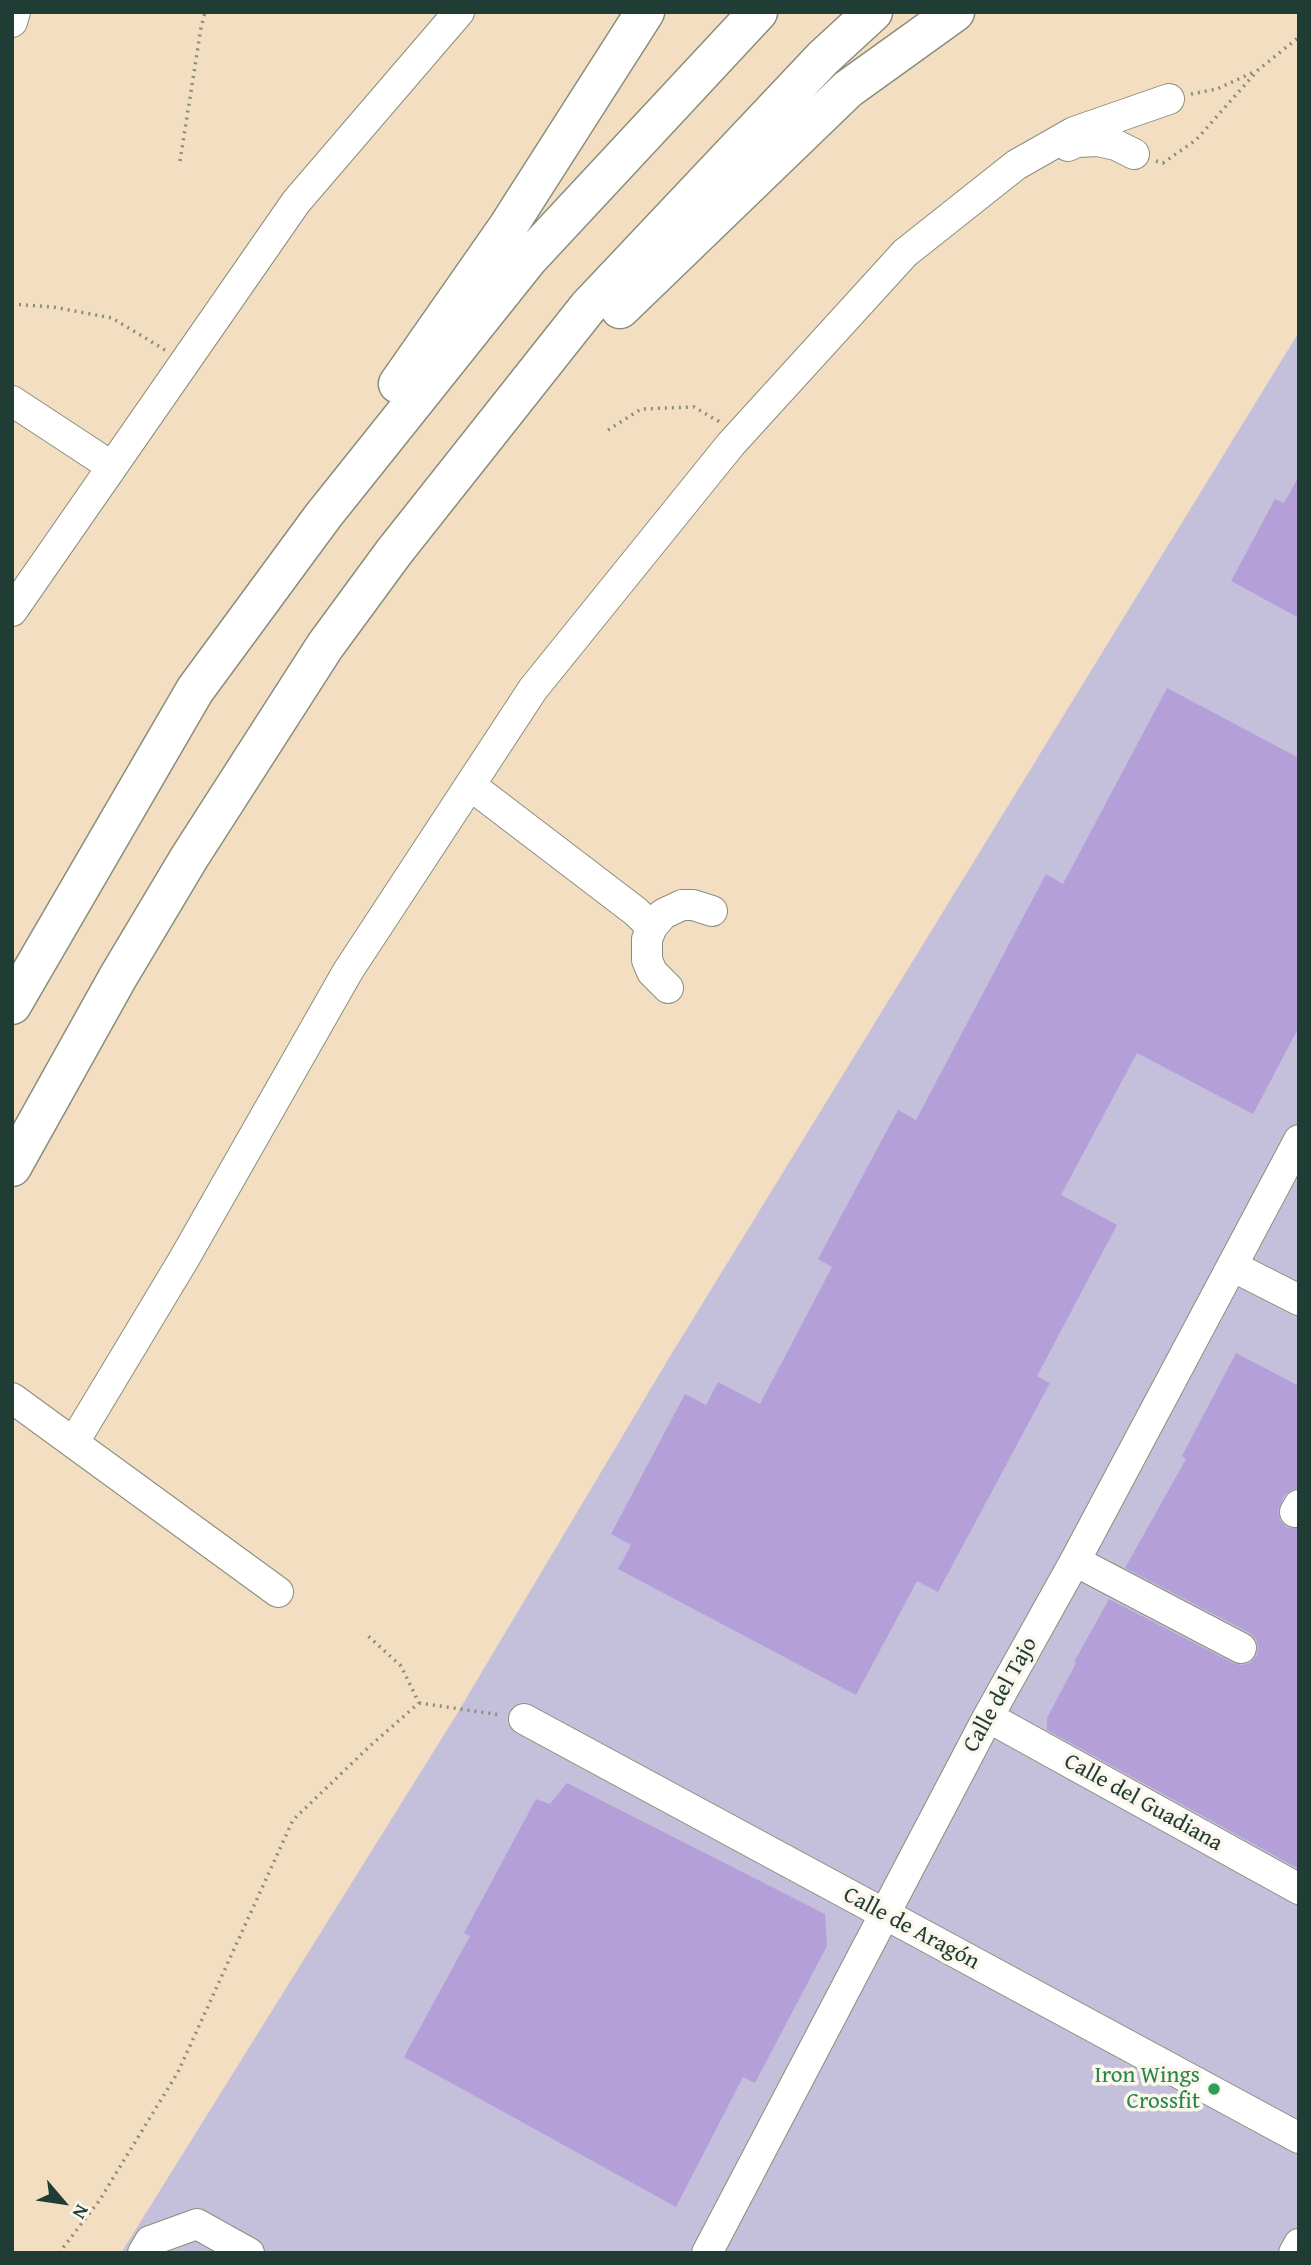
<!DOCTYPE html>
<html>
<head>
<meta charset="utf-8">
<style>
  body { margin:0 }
  #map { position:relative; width:1311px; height:2265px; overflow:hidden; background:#f3dec2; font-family:"Gentium Book Plus",serif }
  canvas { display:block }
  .frame { position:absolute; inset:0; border:14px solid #1f3d34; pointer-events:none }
  .north { position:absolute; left:28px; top:2167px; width:70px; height:70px; -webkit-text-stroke:5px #fbf7ec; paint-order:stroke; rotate:119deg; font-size:19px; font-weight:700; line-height:28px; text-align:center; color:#1f3d34 }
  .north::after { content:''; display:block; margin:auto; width:24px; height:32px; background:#1f3d34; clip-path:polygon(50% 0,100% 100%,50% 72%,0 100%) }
</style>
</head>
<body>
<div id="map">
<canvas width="1311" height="2265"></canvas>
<div class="frame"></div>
<div class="north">N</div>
</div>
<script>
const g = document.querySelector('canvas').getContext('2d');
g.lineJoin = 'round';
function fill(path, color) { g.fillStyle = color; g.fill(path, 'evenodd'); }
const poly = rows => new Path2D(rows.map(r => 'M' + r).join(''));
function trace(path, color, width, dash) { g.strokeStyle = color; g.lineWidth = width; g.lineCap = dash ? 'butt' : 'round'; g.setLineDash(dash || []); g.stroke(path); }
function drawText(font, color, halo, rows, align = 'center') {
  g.font = font + ' "Gentium Book Plus",serif'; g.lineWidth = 7; g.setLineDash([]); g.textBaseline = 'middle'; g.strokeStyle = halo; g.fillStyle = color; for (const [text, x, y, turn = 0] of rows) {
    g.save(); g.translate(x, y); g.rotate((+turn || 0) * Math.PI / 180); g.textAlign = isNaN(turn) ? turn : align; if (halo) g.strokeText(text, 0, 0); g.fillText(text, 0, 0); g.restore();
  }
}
const industrial = poly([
  [1299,332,1299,2253,121,2253,455,1717,669,1358]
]);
const building = poly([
  [1299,476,1299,618,1231,581,1275,499,1284,503],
  [1167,688,1299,758,1299,1027,1253,1114,1137,1053,1061,1195,1117,1225,1037,1376,1050,1383,938,1592,917,1581,856,1695,618,1569,631,1545,611,1534,685,1394,706,1405,718,1382,760,1404,832,1267,818,1259,898,1110,916,1120,1046,874,1063,884],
  [1236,1353,1299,1386,1299,1488,1291,1490,1284,1496,1278,1511,1280,1520,1286,1527,1299,1529,1299,1869,1047,1730,1047,1718,1076,1663,1074,1662,1109,1599,1233,1663,1241,1665,1250,1663,1257,1655,1258,1647,1256,1639,1250,1633,1125,1568,1186,1459,1182,1456],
  [567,1783,825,1914,827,1946,755,2083,743,2077,676,2207,404,2057,470,1936,464,1933,536,1799,550,1804]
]);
const path = poly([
  [1191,94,1217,89,1256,71],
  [180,161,201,28,205,12],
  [1156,161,1163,163,1196,140,1258,70,1299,37],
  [12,304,53,307,112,318,165,350],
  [608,430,641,409,694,407,720,422],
  [419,1703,501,1715],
  [59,2253,99,2201,178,2072,293,1820,371,1745,419,1703,401,1666,367,1635]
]);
const minor = poly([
  [12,22,15,12],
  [1068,146,1077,142,1098,141,1116,145,1134,154],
  [12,401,111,466],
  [12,611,296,202,459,12],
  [470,785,635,911,652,927],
  [668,988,652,972,647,960,647,939,652,927,663,914,682,905,693,905,712,911],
  [1232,1266,1299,1300],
  [12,1398,278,1592],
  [74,1442,184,1259,348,971,533,689,731,444,905,253,1016,165,1074,132,1169,99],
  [1295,1512,1299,1505],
  [1075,1561,1241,1648],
  [988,1717,1299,1889],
  [524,1719,1299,2138],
  [143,2253,150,2241,197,2224,249,2253],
  [707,2253,988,1717,1075,1561,1299,1140],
  [1294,2253,1299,2244]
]);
const highway = poly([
  [620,309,848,89,955,12],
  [398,384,507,228,645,12],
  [12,1005,195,690,323,516,529,258,758,12],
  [12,1167,118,977,189,858,325,646,394,552,588,307,823,58,873,12]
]);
const markers = [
  [1214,2089,7,"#2e9e5b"]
];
const streetNames = [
  ["Calle del Tajo",1001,1695,-61],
  ["Calle del Guadiana",1143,1803,29],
  ["Calle de Aragón",911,1929,28]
];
const leisureNames = [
  ["Iron Wings",1200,2076],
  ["Crossfit",1200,2102]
];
fill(industrial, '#c4c0db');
fill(building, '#b59fd9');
trace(minor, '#898e7b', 32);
trace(highway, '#898e7b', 41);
trace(path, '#898e7b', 3.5, [2, 5]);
trace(minor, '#fff', 30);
trace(highway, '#fff', 38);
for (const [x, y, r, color] of markers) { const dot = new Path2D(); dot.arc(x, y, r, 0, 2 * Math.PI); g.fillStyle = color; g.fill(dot); trace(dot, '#fbf7ec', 2.5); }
drawText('23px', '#1f3d34', '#fbf7ec', streetNames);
drawText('23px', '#27864d', '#fbf7ec', leisureNames, 'right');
</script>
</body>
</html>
